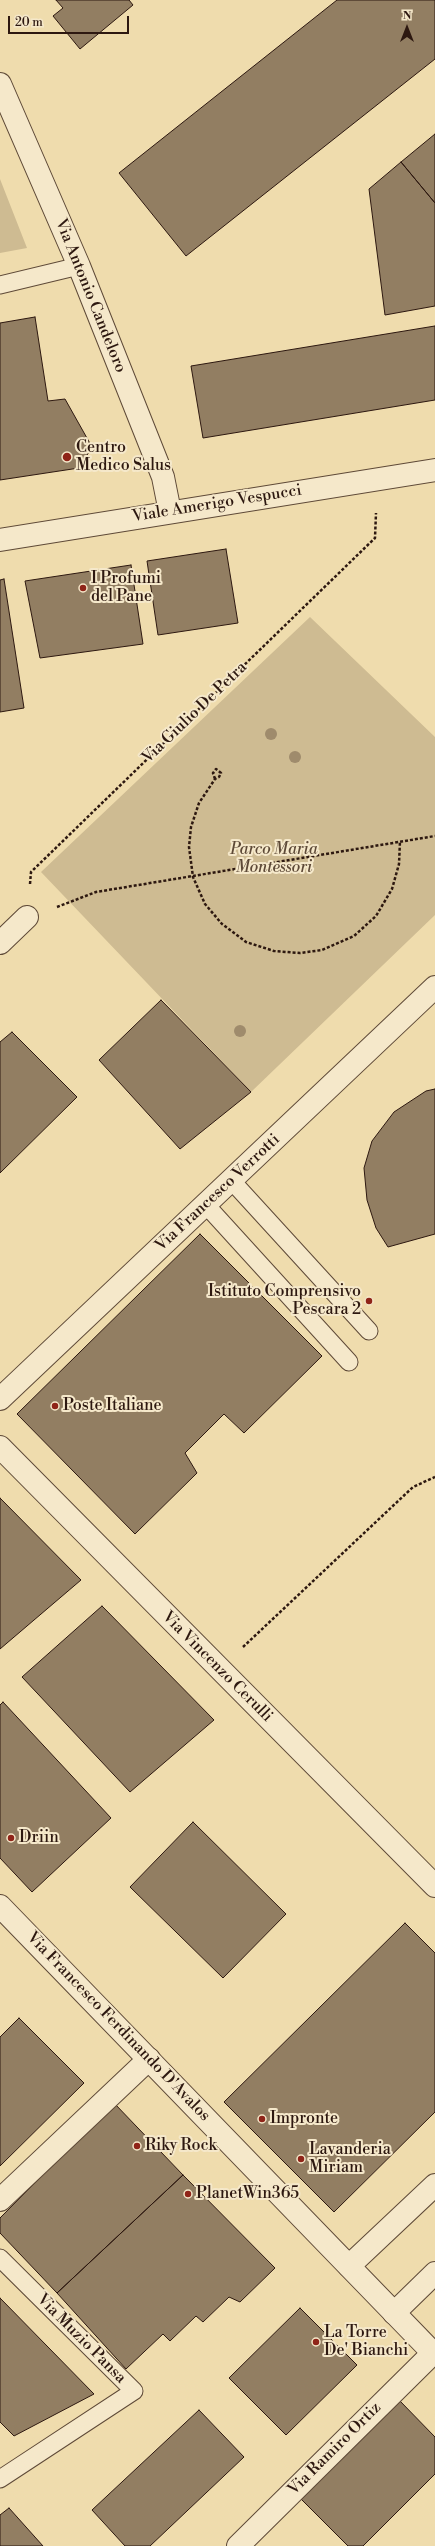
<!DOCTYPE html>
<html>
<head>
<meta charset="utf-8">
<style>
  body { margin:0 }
  #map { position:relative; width:435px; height:2546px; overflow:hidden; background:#efdcad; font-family:"Libre Bodoni",serif }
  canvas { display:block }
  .north { position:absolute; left:387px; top:8px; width:40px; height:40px; -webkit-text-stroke:3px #f5e8ca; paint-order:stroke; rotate:0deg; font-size:11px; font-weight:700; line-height:16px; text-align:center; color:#2d1810 }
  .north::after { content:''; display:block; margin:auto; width:14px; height:18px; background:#2d1810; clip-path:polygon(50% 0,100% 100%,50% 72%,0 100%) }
  .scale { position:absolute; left:8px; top:16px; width:121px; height:18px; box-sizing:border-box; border:2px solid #2d1810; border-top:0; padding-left:5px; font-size:12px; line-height:14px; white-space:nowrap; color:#2d1810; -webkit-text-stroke:3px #f5e8ca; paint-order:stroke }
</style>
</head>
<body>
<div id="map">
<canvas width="435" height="2546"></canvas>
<div class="north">N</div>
<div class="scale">20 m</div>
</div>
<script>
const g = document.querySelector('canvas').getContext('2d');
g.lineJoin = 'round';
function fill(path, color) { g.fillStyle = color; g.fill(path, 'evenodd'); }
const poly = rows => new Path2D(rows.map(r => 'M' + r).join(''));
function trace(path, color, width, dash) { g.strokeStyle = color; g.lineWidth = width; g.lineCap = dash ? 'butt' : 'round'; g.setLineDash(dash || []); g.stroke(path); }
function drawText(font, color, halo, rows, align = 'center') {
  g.font = font + ' "Libre Bodoni",serif'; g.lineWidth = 4; g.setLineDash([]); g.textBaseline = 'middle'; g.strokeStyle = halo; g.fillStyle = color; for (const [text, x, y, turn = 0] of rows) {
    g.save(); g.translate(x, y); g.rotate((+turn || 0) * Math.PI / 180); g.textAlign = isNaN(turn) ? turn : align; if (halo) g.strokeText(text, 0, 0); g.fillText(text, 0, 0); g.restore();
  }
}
const green = poly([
  [0,179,27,248,0,253],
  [310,617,435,737,435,915,251,1092,41,872]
]);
const building = poly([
  [56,0,129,0,133,5,80,49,53,16,63,8,56,0],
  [337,0,435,0,435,59,186,256,119,173,337,0],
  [435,134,435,203,401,162,435,134],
  [401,162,435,203,435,306,385,315,369,189,401,162],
  [35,317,48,401,65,399,92,447,79,468,0,480,0,323,35,317],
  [435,326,435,400,203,438,191,366,435,326],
  [226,549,238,623,158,635,147,561,226,549],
  [131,565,143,644,40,658,25,581,131,565],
  [4,579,24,708,0,712,0,580,4,579],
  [161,1000,251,1092,180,1149,99,1060,161,1000],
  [12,1032,77,1097,0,1173,0,1042,12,1032],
  [435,1089,435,1234,388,1247,376,1228,367,1200,364,1168,372,1141,394,1112,426,1091,435,1089],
  [200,1234,322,1356,244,1433,224,1414,185,1453,197,1473,135,1534,17,1414,200,1234],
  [0,1498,81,1580,0,1649,0,1498],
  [102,1606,214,1720,130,1792,22,1677,102,1606],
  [3,1702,111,1818,32,1892,0,1858,0,1705,3,1702],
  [193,1822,286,1914,223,1978,130,1887,193,1822],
  [405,1923,435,1953,435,2112,334,2212,224,2102,405,1923],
  [19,2018,84,2083,0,2166,0,2037,19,2018],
  [114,2103,183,2175,57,2293,0,2233,0,2218,114,2103],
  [183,2175,275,2268,240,2302,229,2297,203,2322,196,2316,170,2341,163,2334,126,2369,57,2293,183,2175],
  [0,2298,94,2394,14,2436,0,2422,0,2298],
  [300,2308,357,2365,286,2435,229,2378,300,2308],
  [399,2400,435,2437,435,2474,363,2546,348,2546,300,2498,399,2400],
  [199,2410,244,2457,150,2546,125,2546,92,2510,199,2410],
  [9,2508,43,2546,0,2546,0,2515,9,2508]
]);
const path = poly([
  [215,779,213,773,216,769,221,773,219,777,215,779,199,803,191,827,189,847,193,877,205,904,222,924,246,942,274,951,300,953,322,950,354,936,376,916,392,889,399,864,400,841],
  [30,884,31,872,375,538,376,513],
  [57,907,96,892,435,836],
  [243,1647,413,1487,435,1477]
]);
const service = poly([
  [0,285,79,266],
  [231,1180,369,1331],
  [206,1205,349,1362],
  [0,2258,134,2391,0,2479]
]);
const minor = poly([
  [0,84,79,266,163,477,170,512],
  [0,943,27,917],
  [0,1399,435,987],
  [0,1447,435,1886],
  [0,2200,149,2059],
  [349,2266,435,2185],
  [394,2313,435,2273],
  [238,2546,433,2353]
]);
const tertiary = poly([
  [0,540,435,470],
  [0,1906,435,2355]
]);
const trees = [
  [271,734],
  [295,757],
  [240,1031]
];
const markers = [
  [67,457,5,"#8f2418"],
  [83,588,4,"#8f2418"],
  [369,1301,4,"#8f2418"],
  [55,1406,4,"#8f2418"],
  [11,1838,4,"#8f2418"],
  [262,2119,4,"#8f2418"],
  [137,2146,4,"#8f2418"],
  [301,2159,4,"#8f2418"],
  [188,2194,4,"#8f2418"],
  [316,2342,4,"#8f2418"]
];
const streetNames = [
  ["Via Antonio Candeloro",90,296,68],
  ["Viale Amerigo Vespucci",217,504,-9],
  ["Via Giulio De Petra",195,713,-44],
  ["Via Francesco Verrotti",218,1193,-43],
  ["Via Vincenzo Cerulli",217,1667,45],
  ["Via Francesco Ferdinando D'Avalos",118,2027,46],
  ["Via Muzio Pansa",81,2339,45],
  ["Via Ramiro Ortiz",335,2449,-45]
];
const poiNames = [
  ["Centro",76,448],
  ["Medico Salus",76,466],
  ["I Profumi",91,579],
  ["del Pane",91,597],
  ["Istituto Comprensivo",361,1292,"right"],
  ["Pescara 2",361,1310,"right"],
  ["Poste Italiane",63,1406],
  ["Driin",19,1838],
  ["Impronte",270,2119],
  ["Riky Rock",145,2146],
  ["Lavanderia",309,2150],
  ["Miriam",309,2168],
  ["PlanetWin365",196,2194],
  ["La Torre",324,2333],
  ["De' Bianchi",324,2351]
];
const parkNames = [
  ["Parco Maria",274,850],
  ["Montessori",274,868]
];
fill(green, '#cebb92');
fill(building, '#927e62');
trace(building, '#2d1810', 1);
trace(service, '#5e4937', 19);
trace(minor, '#5e4937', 24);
trace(tertiary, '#5e4937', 24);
trace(path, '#2d1810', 2.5, [3, 2]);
trace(service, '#f5e8ca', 17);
trace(minor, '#f5e8ca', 22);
trace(tertiary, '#f5e8ca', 22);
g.fillStyle = '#9f8b6c';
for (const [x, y] of trees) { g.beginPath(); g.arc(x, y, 6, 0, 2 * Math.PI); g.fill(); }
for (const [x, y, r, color] of markers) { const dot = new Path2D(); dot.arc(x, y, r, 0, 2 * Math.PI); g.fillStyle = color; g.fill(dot); trace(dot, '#f5e8ca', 1.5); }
drawText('16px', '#2d1810', '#f5e8ca', streetNames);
drawText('16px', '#2d1810', '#f5e8ca', poiNames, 'left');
drawText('italic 16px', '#5d4937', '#f5e8ca', parkNames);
</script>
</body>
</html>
